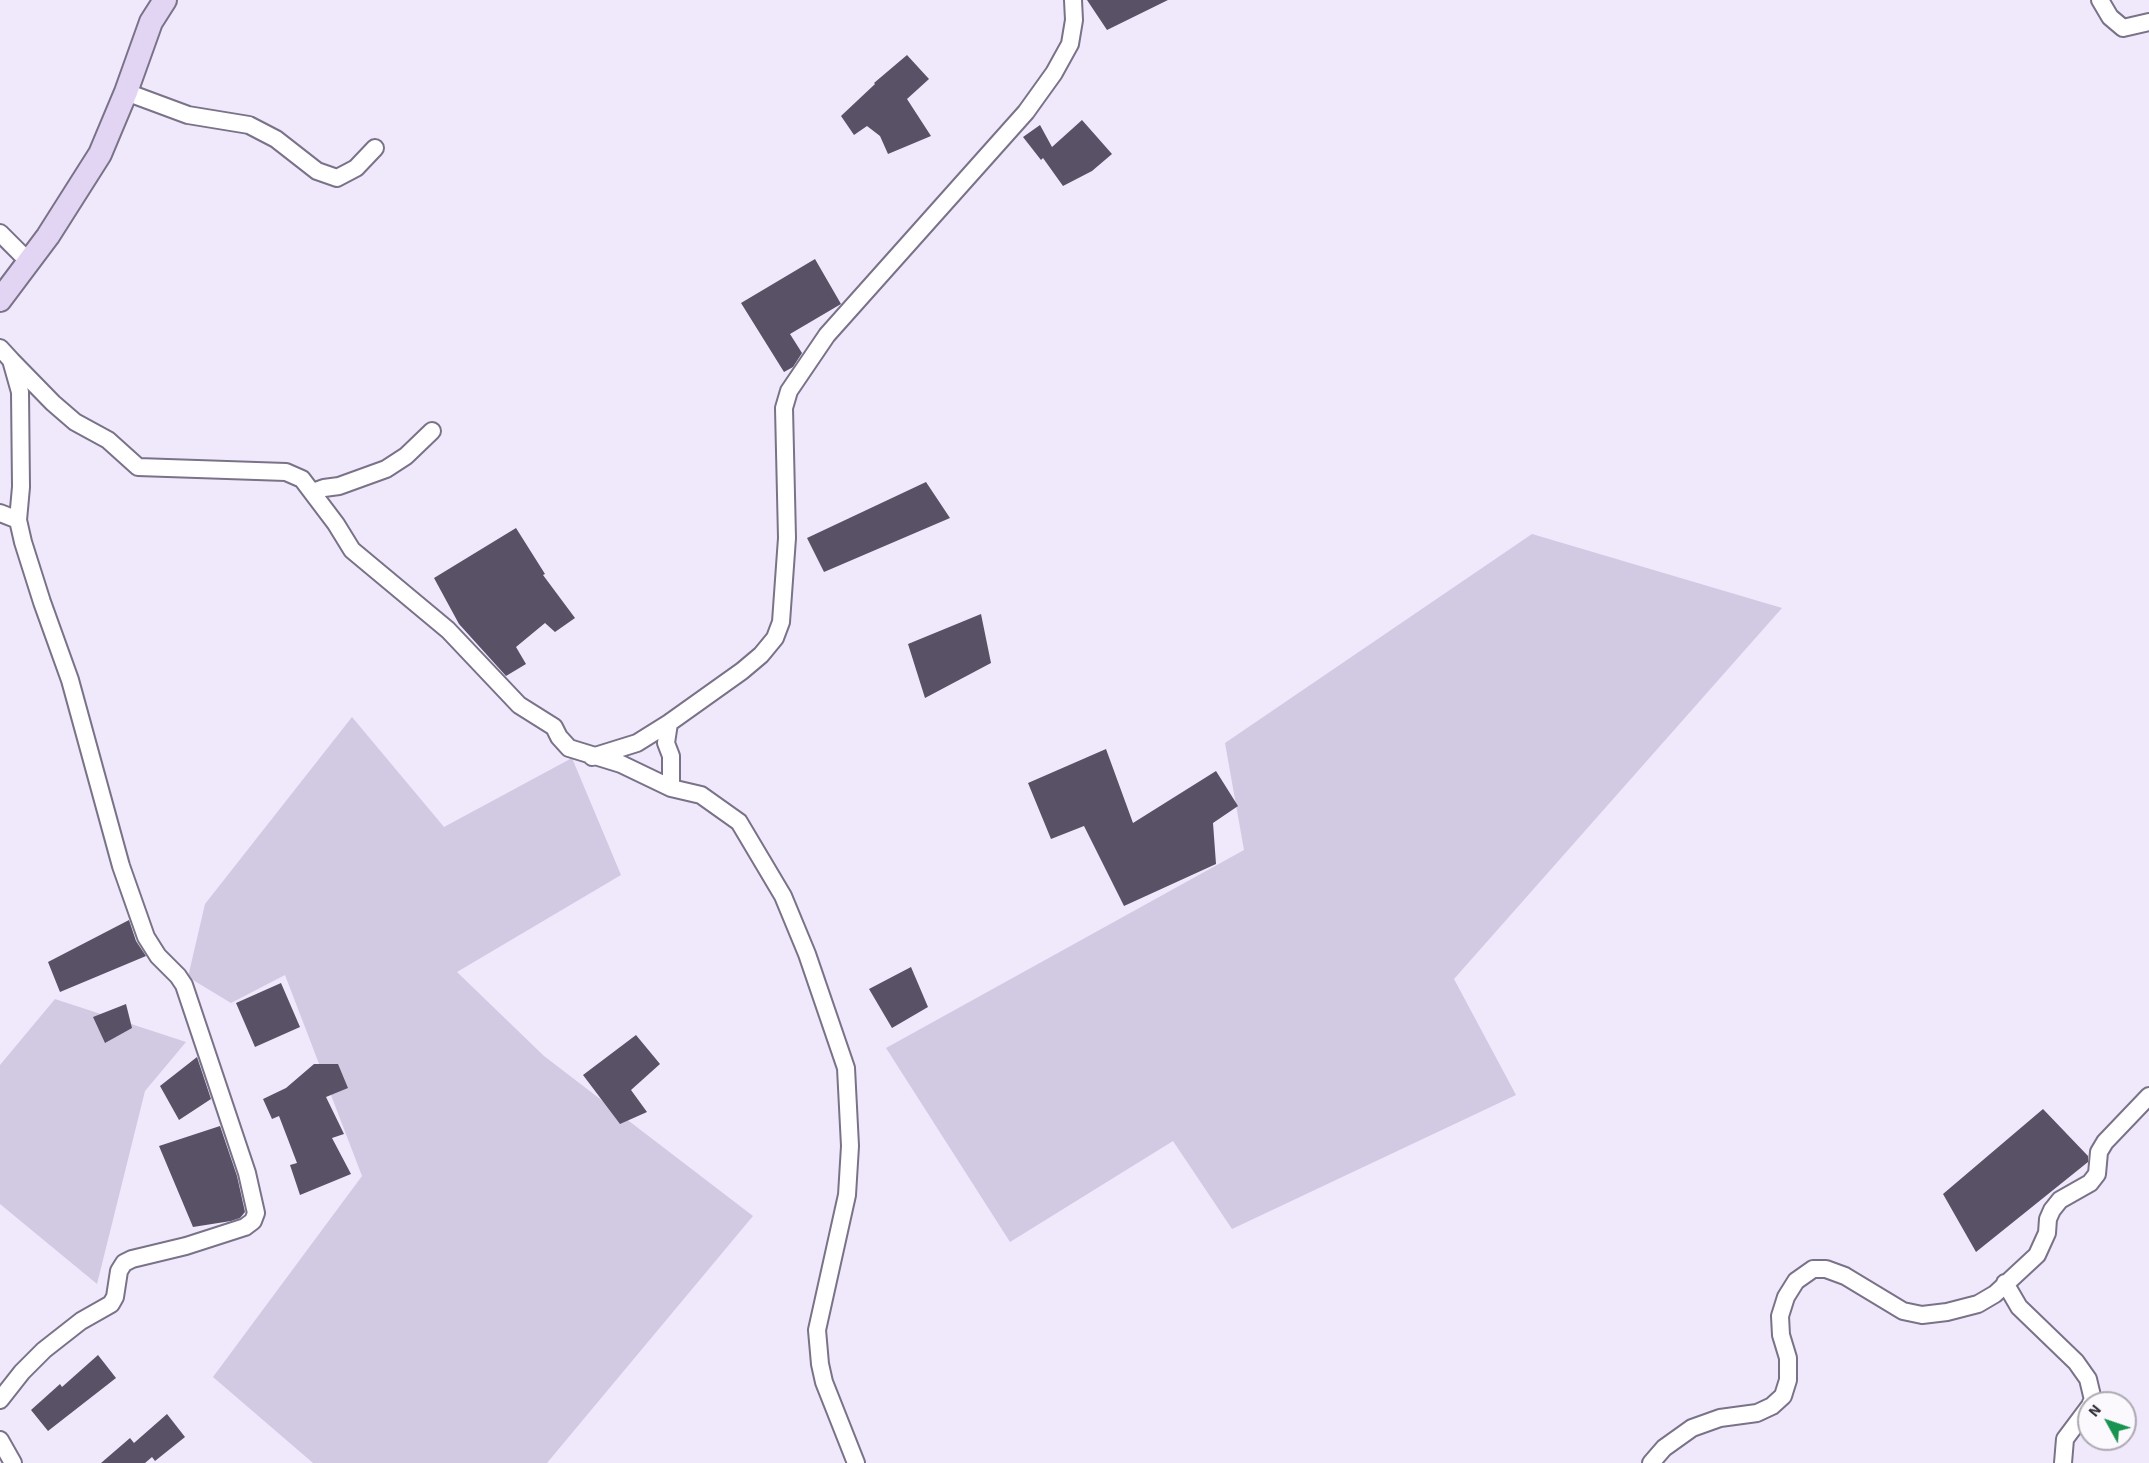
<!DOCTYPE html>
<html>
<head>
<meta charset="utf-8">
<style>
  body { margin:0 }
  #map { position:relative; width:2149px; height:1463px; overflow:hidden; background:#f0e9fc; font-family:"Source Sans 3",sans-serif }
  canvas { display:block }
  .north { position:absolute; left:2077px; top:1391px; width:60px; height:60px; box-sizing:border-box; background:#fbf9fe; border:2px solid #adaab1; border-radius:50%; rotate:310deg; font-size:16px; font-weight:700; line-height:24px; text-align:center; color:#37333d }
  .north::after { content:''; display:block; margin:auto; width:21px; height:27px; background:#199350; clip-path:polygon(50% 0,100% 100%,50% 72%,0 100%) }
</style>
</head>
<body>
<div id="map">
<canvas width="2149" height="1463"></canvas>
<div class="north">N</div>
</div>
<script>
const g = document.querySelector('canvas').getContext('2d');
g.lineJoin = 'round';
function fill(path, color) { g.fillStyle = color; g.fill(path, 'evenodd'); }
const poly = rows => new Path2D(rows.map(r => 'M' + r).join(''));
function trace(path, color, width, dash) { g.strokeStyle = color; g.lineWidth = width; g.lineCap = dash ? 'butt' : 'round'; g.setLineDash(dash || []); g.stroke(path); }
const green = poly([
  [1532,534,1782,608,1454,979,1516,1095,1232,1229,1173,1141,1010,1242,886,1048,1244,850,1225,743],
  [352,717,444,827,572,758,621,875,457,972,544,1056,753,1216,547,1463,313,1463,213,1377,362,1176,285,975,231,1003,188,977,205,904],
  [55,999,186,1042,145,1091,97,1284,0,1204,0,1065]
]);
const building = poly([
  [1087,0,1168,0,1107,30],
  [907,55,929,79,907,99,931,136,888,154,880,136,867,126,854,135,841,116,875,84,874,83],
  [1082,120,1112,154,1092,171,1063,186,1043,158,1041,160,1023,137,1040,125,1052,147],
  [815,259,841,304,790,334,802,353,793,367,784,372,741,303],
  [926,482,950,518,824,572,807,538],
  [516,528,545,574,543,575,575,618,555,632,545,623,516,647,526,664,506,676,459,624,434,578],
  [981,614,991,663,925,698,908,644],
  [1106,749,1133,823,1216,771,1238,806,1213,823,1216,864,1124,906,1084,826,1051,839,1028,783],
  [129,920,136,941,146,956,60,992,48,962],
  [911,967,928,1007,892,1028,869,989],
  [281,983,300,1027,255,1047,236,1003],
  [126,1004,132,1028,105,1043,93,1017],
  [636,1035,660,1064,631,1090,647,1112,620,1124,583,1075],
  [197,1057,211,1099,179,1120,160,1086],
  [314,1064,338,1064,348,1088,326,1097,344,1134,332,1138,351,1174,300,1195,290,1165,297,1163,279,1116,272,1119,263,1099,286,1088],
  [2043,1109,2088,1156,2088,1162,1976,1252,1943,1194],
  [220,1126,237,1176,245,1212,240,1218,231,1221,193,1227,159,1146],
  [98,1355,116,1378,48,1431,31,1410,60,1384,62,1387],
  [167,1414,185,1437,155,1461,152,1457,145,1463,101,1463,130,1438,134,1443]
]);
const street = poly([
  [2100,0,2110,17,2123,28,2149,22],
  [126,92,188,115,249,125,276,139,317,171,337,178,356,168,375,148],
  [0,233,28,261],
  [0,348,11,360,20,392,21,487,18,520,23,542,42,602,70,680,121,866,146,937,158,956,178,976,184,985,247,1173,256,1213,253,1221,245,1227,186,1246,132,1259,124,1263,119,1271,115,1297,111,1304,81,1321,44,1350,22,1372,0,1400],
  [11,360,53,403,75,422,108,440,138,467,286,472,302,479,336,524,352,550,448,630,519,705,554,727,559,737,569,748,621,764,671,788,701,795,739,822,783,896,807,954,846,1068,850,1146,847,1195,817,1330,820,1364,824,1382,856,1463],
  [313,492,324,488,339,486,386,469,406,456,432,431],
  [0,513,18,520],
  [669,723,666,743,671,756,671,788],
  [592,757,637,743,669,723,742,671,761,655,775,638,781,622,787,538,784,408,789,391,827,335,1026,112,1054,73,1070,44,1074,20,1073,0],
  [2005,1283,2019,1307,2076,1362,2088,1379,2093,1400,2091,1403],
  [0,1440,13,1463],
  [1651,1463,1664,1448,1692,1428,1720,1418,1757,1413,1772,1406,1783,1396,1788,1380,1788,1358,1781,1335,1780,1316,1786,1297,1796,1281,1813,1269,1826,1269,1845,1276,1903,1311,1922,1315,1947,1312,1978,1304,1995,1294,2037,1255,2047,1233,2048,1219,2052,1210,2060,1200,2090,1183,2097,1174,2099,1152,2105,1142,2149,1096],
  [2063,1463,2065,1439,2089,1407]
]);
const secondary = poly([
  [0,300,48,236,100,154,126,92,151,22,165,0]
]);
fill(green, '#d2c9e3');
fill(building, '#595166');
trace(street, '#7a7288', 20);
trace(secondary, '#7a7288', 26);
trace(street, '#fff', 16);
trace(secondary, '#e2d5f4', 22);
</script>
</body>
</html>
